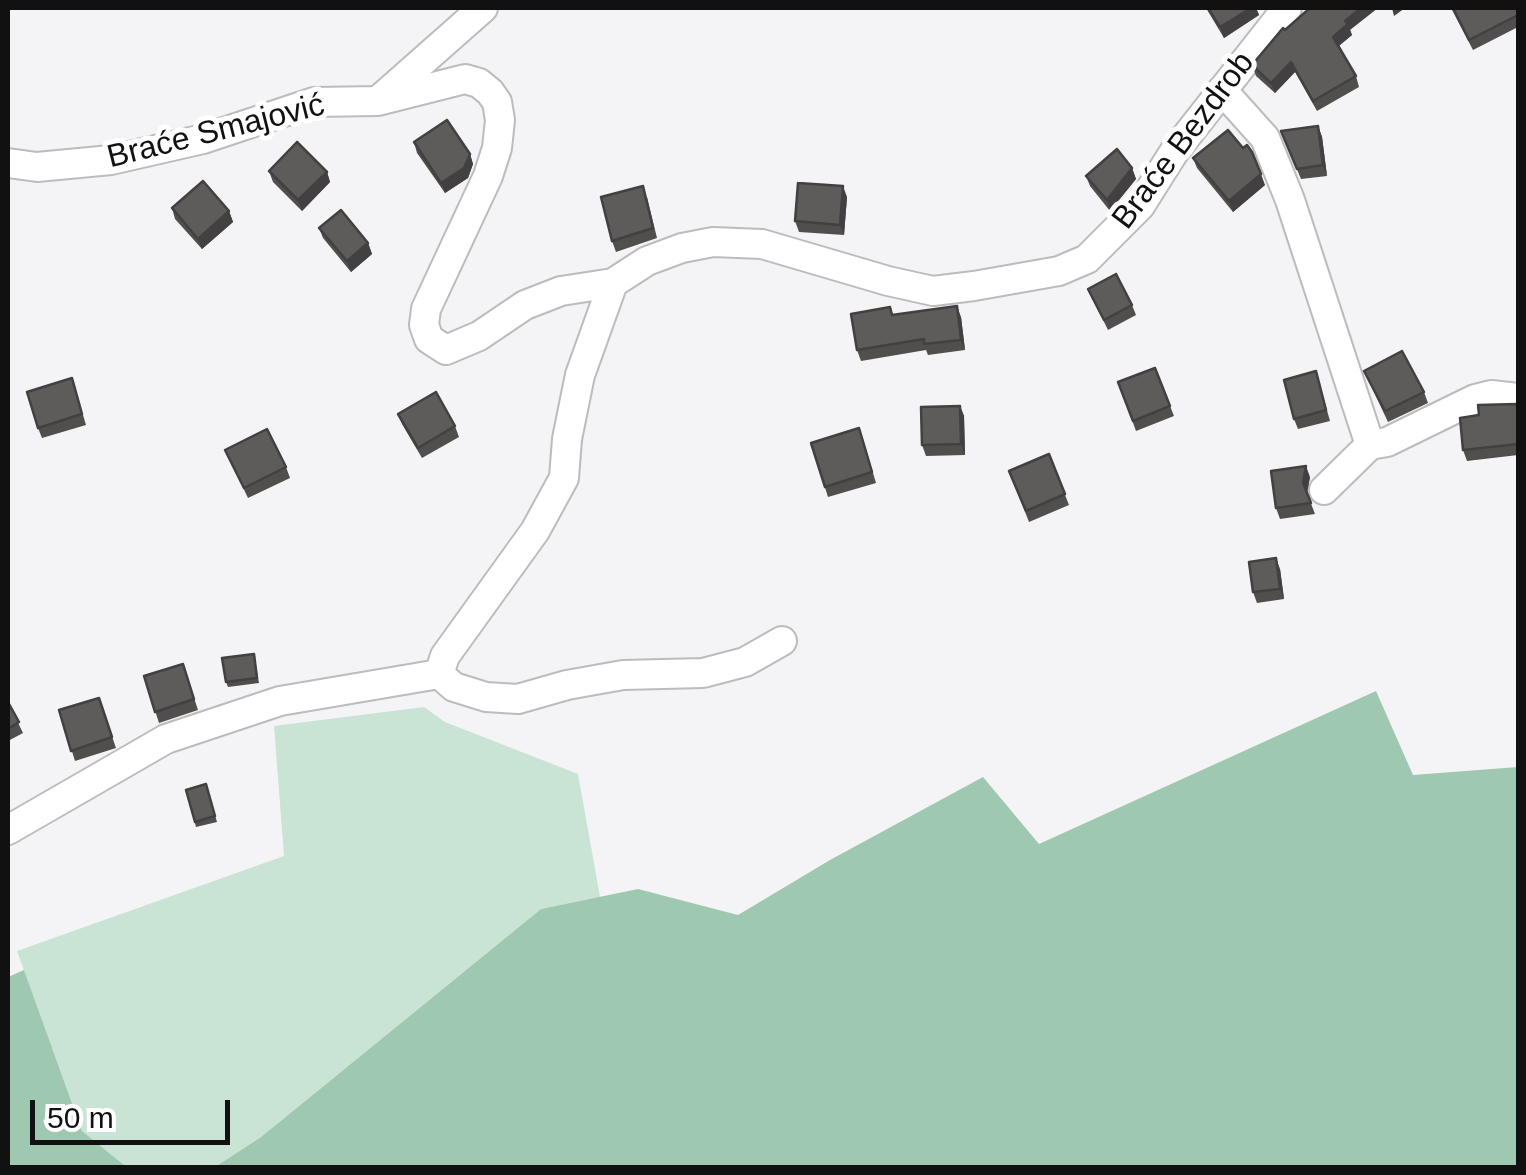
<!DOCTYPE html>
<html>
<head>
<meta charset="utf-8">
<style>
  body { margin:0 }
  #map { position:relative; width:1526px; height:1175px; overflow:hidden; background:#f4f4f6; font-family:Arial,sans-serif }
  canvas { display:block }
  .frame { position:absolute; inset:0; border:10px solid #111112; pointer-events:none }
  .scale { position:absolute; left:30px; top:1100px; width:200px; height:45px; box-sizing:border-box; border:5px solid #111112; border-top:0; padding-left:12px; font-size:30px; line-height:35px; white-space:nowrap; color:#111112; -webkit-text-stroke:8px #fff; paint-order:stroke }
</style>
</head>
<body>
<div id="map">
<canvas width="1526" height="1175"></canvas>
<div class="frame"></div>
<div class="scale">50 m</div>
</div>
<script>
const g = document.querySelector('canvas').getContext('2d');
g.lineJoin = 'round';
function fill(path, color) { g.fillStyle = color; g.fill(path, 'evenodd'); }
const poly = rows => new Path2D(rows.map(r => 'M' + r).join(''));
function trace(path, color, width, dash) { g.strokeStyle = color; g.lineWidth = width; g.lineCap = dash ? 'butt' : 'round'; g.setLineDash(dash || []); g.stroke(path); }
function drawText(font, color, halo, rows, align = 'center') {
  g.font = font + ' Arial,sans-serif'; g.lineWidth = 10; g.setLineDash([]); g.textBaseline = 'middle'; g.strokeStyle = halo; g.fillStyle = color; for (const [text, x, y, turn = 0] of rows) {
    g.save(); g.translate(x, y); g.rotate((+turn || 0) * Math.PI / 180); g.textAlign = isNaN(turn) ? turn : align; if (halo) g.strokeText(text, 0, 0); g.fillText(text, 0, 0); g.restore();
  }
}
const green = poly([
  [424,707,445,722,578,774,600,897,541,909,261,1137,218,1165,124,1166,82,1131,17,951,284,856,274,726]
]);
const forest = poly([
  [1376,691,1413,775,1518,767,1518,1167,8,1167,8,977,24,970,82,1131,125,1166,218,1165,261,1137,541,909,638,889,738,915,830,860,983,777,1039,844]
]);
const minor = poly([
  [1222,90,1265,138,1290,200,1370,445,1324,490],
  [380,99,483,8],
  [8,163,37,167,111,160,203,139,314,102,378,101,465,79,479,83,490,92,497,102,500,120,497,148,488,176,426,309,424,325,429,339,446,350,479,336,525,305,561,291,613,283,647,261,682,248,713,242,762,244,888,281,933,291,974,286,1059,271,1087,259,1140,206,1174,152,1287,8],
  [613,283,580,375,567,439,564,478,535,531,445,656,439,674,454,687,486,697,518,699,567,685,623,675,703,673,745,662,782,641],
  [1370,445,1387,442,1475,399,1491,395,1518,398],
  [8,830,166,739,280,701,439,674]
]);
const wall = poly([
  [1206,8,1256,8,1259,15,1224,38],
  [1451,8,1518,8,1518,27,1473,50],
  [1285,30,1350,30,1352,35,1339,46,1356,76,1359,87,1317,111,1295,72,1275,93,1256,76,1252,65],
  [1318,126,1322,137,1327,176,1301,179,1281,131],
  [414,142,470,154,473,164,468,178,445,193,417,153],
  [1193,158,1265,185,1233,212,1197,168],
  [1132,168,1136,179,1110,211,1090,186,1086,176],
  [269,171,327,172,330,182,302,211,273,182],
  [647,197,657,238,616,252,612,241],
  [847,197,844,235,799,232,795,221],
  [172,208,229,211,233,222,202,249,175,219],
  [319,228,368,243,372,254,351,272,323,238],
  [1088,289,1132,305,1136,315,1108,330],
  [890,307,893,315,961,317,965,350,928,355,926,350,861,361,857,350],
  [1155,368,1174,416,1136,431,1118,382],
  [1316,371,1330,421,1298,429,1294,419],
  [1364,371,1424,392,1428,403,1388,422],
  [72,378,86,425,42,438,38,428],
  [960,406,964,416,965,455,926,456,922,445],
  [1518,407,1518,455,1467,461,1463,450,1479,415],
  [398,414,455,426,459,437,422,458,402,424],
  [863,439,876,483,828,497,811,443],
  [225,450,286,467,290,478,248,498],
  [1049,454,1069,505,1029,522,1009,471],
  [1310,477,1307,493,1315,514,1280,519,1276,508],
  [1280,569,1284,599,1257,603,1253,592],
  [254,654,259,683,228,687,226,682],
  [183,664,198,710,159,723,144,676],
  [99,698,116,748,75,761,59,710],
  [8,702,23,733,8,741],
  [206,784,217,822,196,827,186,790]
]);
const shadedWall = poly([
  [1251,8,1256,8,1259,15,1224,38,1220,27],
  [1361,8,1378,8,1350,30,1352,35,1337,47,1333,37,1345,21],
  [1392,8,1405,8,1394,16],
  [1291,62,1295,72,1275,93,1271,83],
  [1318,126,1322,137,1327,176,1323,165],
  [470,154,473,164,468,178,445,193,441,183],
  [1132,168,1136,179,1110,211,1107,200],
  [327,172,330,182,302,211,298,200],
  [1261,174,1265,185,1233,212,1229,201],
  [8,178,10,186,8,234],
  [843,186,847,197,844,235,840,225],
  [229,211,233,222,202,249,198,239],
  [368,243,372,254,351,272,347,261],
  [957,306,961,317,965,350,961,340],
  [960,406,964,416,965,455,961,444],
  [1306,466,1310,477,1307,493,1303,483],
  [1276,558,1280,569,1284,599,1280,589]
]);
const building = poly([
  [1208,8,1251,8,1220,27,1208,8],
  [1310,8,1361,8,1345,21,1348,24,1333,37,1356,76,1313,101,1291,62,1271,83,1252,65,1283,28,1285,30,1310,8],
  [1453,8,1518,8,1518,15,1469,40,1453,8],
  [447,120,470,154,464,168,441,183,414,142,447,120],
  [1318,126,1323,165,1297,169,1281,131,1318,126],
  [1228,130,1243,148,1247,145,1252,152,1261,174,1229,201,1193,158,1228,130],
  [297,142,327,172,298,200,269,171,297,142],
  [1117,149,1132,168,1107,200,1086,176,1117,149],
  [203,181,229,211,198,239,172,208,203,181],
  [798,183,843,186,840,225,795,221,798,183],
  [643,186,653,228,612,241,601,197,643,186],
  [341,210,368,243,347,261,319,228,341,210],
  [1116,274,1132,305,1104,320,1088,289,1116,274],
  [957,306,961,340,924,344,924,339,857,350,851,314,890,307,892,315,957,306],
  [1402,351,1424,392,1385,411,1364,371,1402,351],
  [1155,368,1170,406,1133,421,1118,382,1155,368],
  [1316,371,1326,410,1294,419,1284,380,1316,371],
  [72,378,82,414,38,428,27,392,72,378],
  [436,392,455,426,418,448,398,414,436,392],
  [1517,404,1518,444,1463,450,1460,418,1479,415,1478,405,1517,404],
  [960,406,961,444,922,445,921,407,960,406],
  [859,428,872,472,825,487,811,443,859,428],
  [267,429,286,467,244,488,225,450,267,429],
  [1049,454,1065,494,1026,511,1009,471,1049,454],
  [1306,466,1303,483,1311,503,1276,508,1271,471,1306,466],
  [1276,558,1280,589,1253,592,1249,562,1276,558],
  [254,654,257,678,226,682,222,658,254,654],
  [183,664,194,699,155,712,144,676,183,664],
  [99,698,112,737,71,751,59,710,99,698],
  [8,702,19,722,8,729,8,702],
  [206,784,215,816,195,822,186,790,206,784]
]);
const streetNames = [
  ["Braće Smajović",216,132,-14],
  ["Braće Bezdrob",1184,141,-53]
];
fill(green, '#c9e4d4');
fill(forest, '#9fc8b1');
trace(minor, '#bcbcbe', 32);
trace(minor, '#fff', 28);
fill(wall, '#514e4e');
fill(shadedWall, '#424040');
fill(building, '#5e5b5b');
trace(building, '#424040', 2.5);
drawText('32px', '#111112', '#fff', streetNames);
</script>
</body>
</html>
